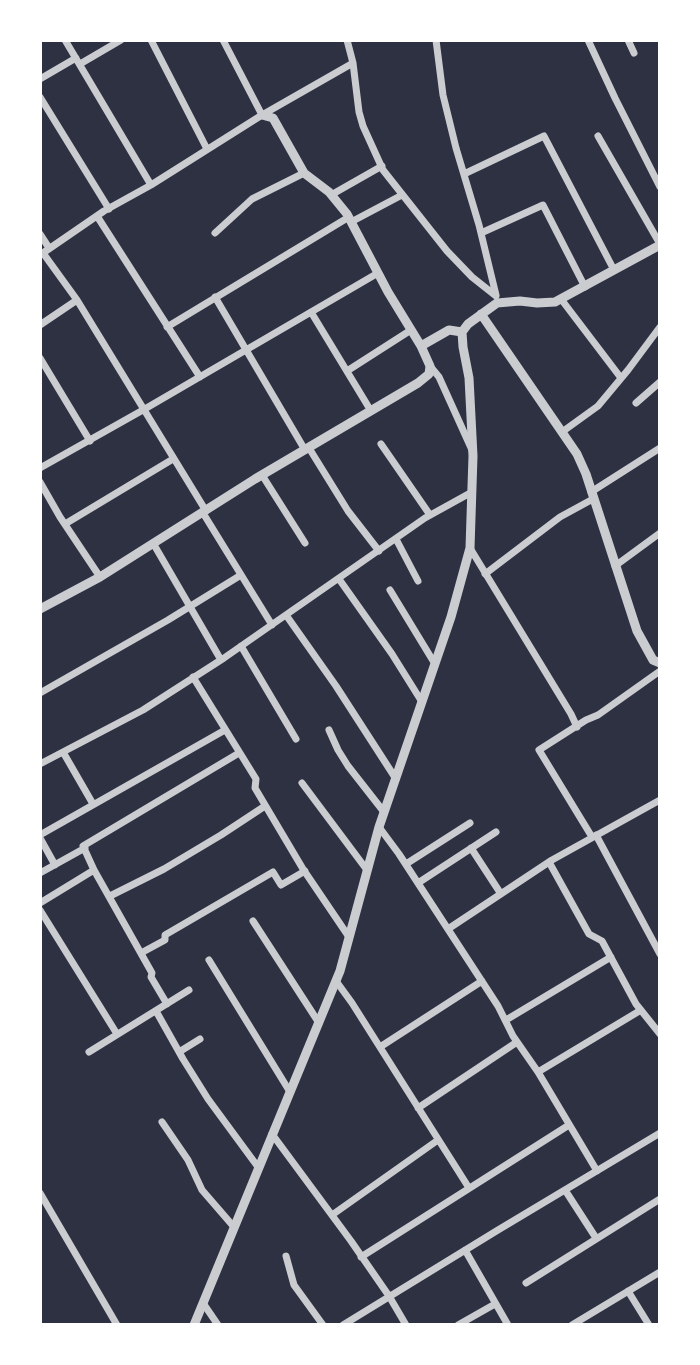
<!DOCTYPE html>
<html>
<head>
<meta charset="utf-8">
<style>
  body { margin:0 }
  #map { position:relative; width:700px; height:1365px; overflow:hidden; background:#2d3142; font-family:Poppins,sans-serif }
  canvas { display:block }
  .frame { position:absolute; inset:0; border:42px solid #fff; pointer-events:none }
</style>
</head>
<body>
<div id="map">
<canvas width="700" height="1365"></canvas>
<div class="frame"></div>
</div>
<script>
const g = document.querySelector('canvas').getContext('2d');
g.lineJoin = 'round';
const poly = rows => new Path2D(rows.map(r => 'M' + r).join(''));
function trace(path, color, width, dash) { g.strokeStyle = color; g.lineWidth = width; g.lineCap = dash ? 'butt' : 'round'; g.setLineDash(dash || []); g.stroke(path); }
const minor = poly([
  [65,40,151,185],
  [151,40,207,149],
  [223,40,262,115],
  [347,40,353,63,359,112,363,126,383,170,447,251,472,277,496,296],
  [436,40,443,95,456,148,479,225,496,295],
  [588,40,615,98,660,187],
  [628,40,634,53],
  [80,64,121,40],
  [40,79,76,58],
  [40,97,109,209],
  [598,136,660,244],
  [464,174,544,136,614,270],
  [331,195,382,166],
  [97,216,200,377],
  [351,222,402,195],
  [215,233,252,199,304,173],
  [481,233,543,205,585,287],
  [40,234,49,248],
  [43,253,77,300,206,511],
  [40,255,104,211,151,185,262,115,353,63],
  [215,297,305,450],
  [561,299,621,378],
  [311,312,371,411],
  [40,325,77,300],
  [167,327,349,217],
  [40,358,90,441],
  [430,366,439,377,472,450],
  [347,371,411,330],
  [636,403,660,382],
  [562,432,598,406,628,370,660,327],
  [381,444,430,515],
  [309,448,348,511,379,551],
  [40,468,143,410,378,273],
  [262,475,305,543],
  [40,482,60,517,100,577],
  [591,492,660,448],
  [203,513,272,625],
  [65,524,173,459],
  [396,539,418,581],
  [153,543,221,660],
  [470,548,571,714,577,727],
  [615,566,660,533],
  [485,574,560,517,593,499],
  [339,579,392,654,422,702],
  [390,590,435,664],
  [286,615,336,686,396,779],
  [241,646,296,739],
  [193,677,256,779,255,788,303,869,349,937],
  [40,693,168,620,241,575],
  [329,730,338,750,348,766,384,812],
  [63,752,93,804],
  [40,764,143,710,224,658,425,518,472,492],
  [302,783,367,870],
  [379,827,399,854,498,1006,513,1036,538,1072,597,1171],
  [40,835,225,730],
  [596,835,660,954],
  [592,837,539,750,586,720,598,715,660,671],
  [40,838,55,865],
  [471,848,501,894],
  [549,862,589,934,602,941,636,1004,660,1034],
  [406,864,470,823],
  [40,873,85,848],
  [418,883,496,832],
  [110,896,164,869,221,835,265,806],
  [40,903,94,870],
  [40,910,117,1034],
  [253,921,319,1023],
  [448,929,552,860,660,800],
  [141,953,165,940,165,935,273,872,281,885,305,871],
  [209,960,290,1092],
  [336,981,352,1003,469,1188],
  [167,1004,151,977,152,973,94,870,83,846,239,753],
  [156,1011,183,1059,208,1099,258,1167],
  [506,1020,611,957],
  [380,1047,482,981],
  [89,1052,189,990],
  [179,1052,200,1039],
  [538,1072,641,1010],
  [418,1108,517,1042],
  [162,1122,188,1160,202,1190,234,1227],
  [272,1134,351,1241,389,1296,406,1325],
  [565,1190,596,1238],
  [40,1193,117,1325],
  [332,1215,438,1140],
  [465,1250,508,1325],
  [286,1256,294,1285,323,1325],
  [361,1257,569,1125],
  [526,1283,660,1199],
  [628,1291,649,1325],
  [203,1303,218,1325],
  [343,1325,498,1230,660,1133],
  [458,1325,495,1304],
  [572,1325,660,1272]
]);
const tertiary = poly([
  [481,314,577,454,586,474,637,631,653,660,660,663],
  [421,346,449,330,462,332],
  [40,609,100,577,255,479,418,383,429,374,430,366,421,346,388,292,347,214,329,192,304,173,273,118,262,115],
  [194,1325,340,971,379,827,451,617,470,548,473,456,469,378,463,347,462,332,468,324,497,303,520,301,537,303,555,302,660,245]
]);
trace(minor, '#caccd0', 7);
trace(tertiary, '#caccd0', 9);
</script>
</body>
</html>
